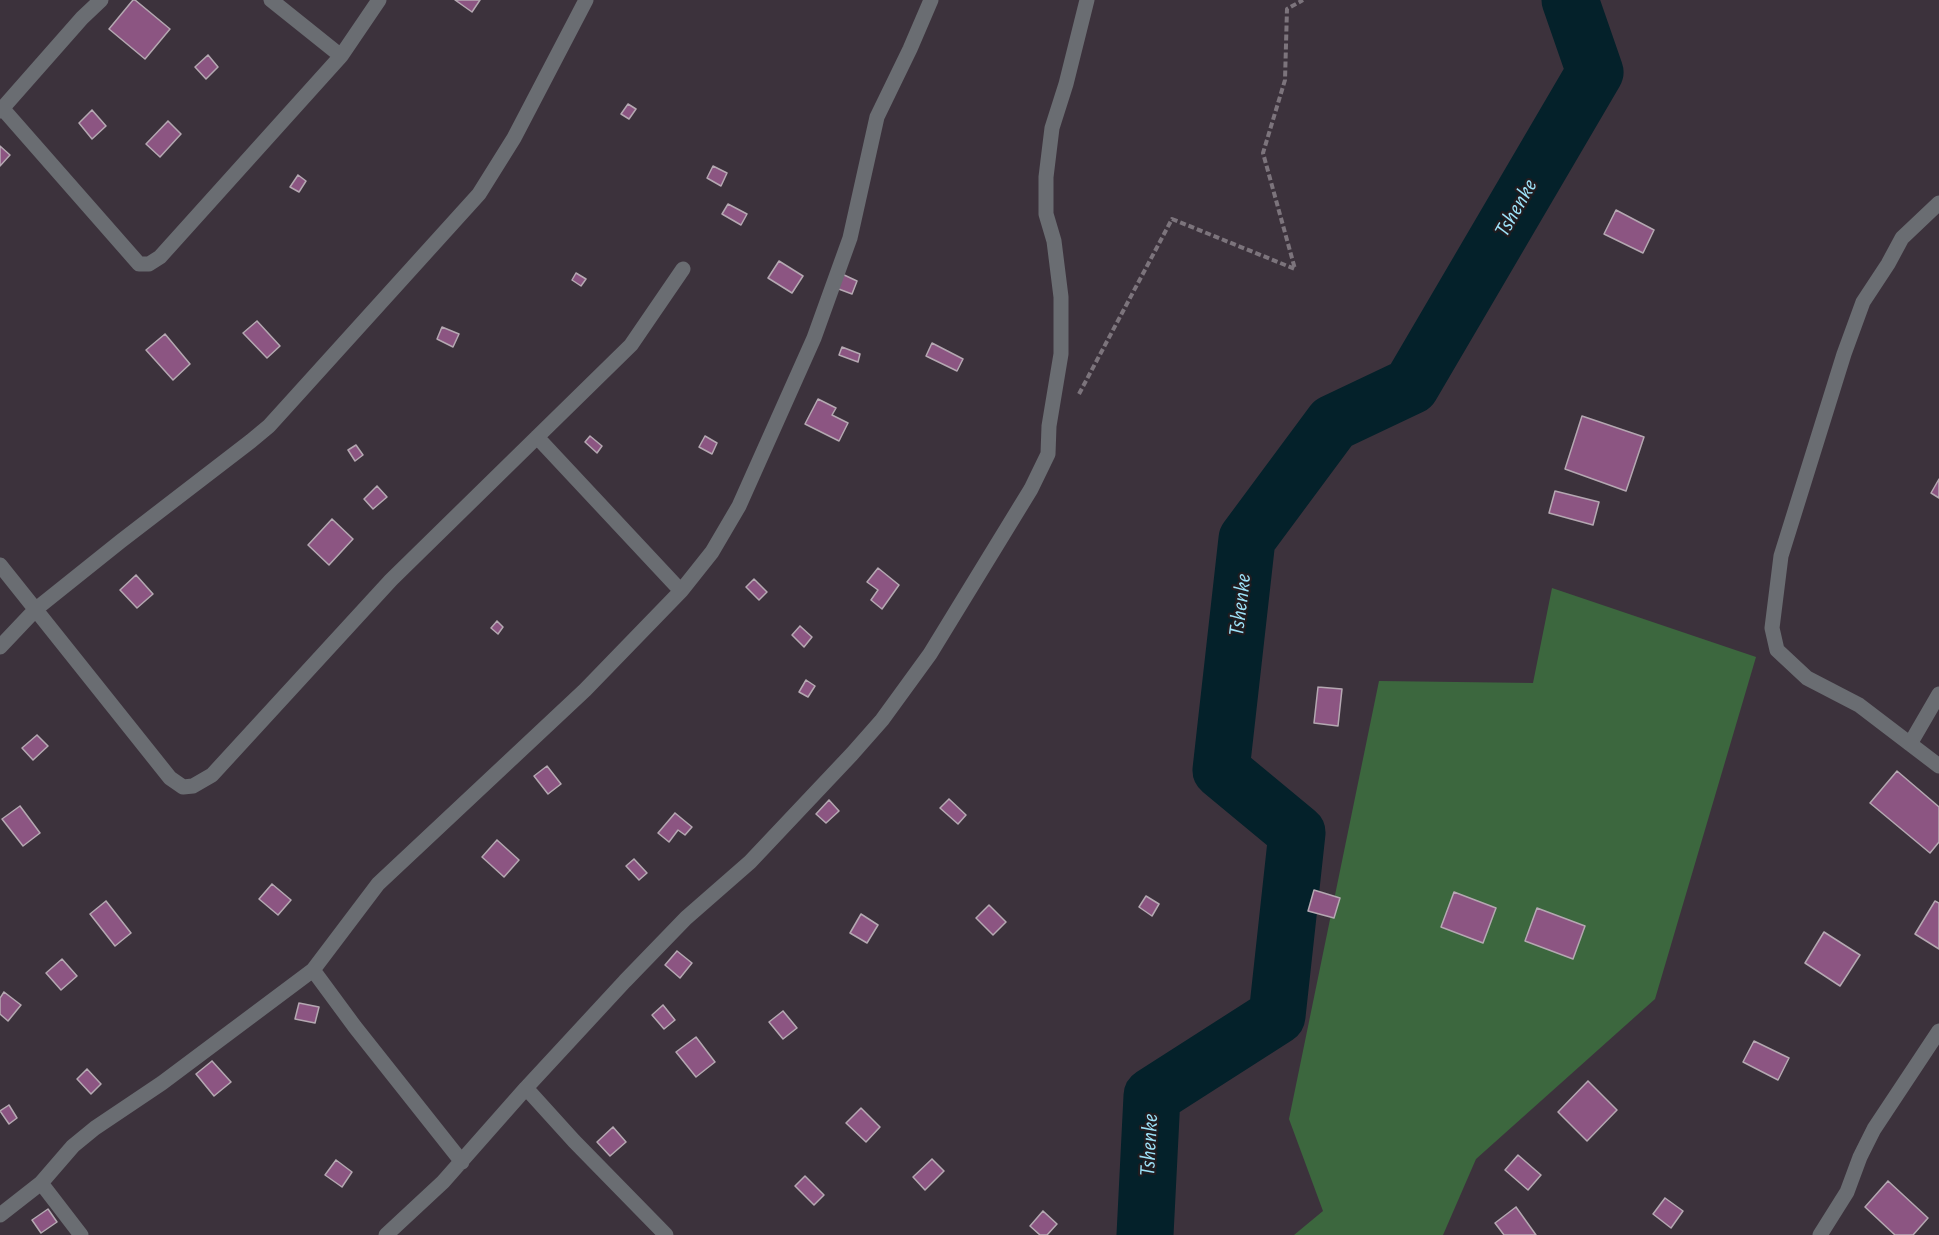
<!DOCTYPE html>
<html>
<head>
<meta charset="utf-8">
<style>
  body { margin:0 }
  canvas { display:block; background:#3c323c }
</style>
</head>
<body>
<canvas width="1939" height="1235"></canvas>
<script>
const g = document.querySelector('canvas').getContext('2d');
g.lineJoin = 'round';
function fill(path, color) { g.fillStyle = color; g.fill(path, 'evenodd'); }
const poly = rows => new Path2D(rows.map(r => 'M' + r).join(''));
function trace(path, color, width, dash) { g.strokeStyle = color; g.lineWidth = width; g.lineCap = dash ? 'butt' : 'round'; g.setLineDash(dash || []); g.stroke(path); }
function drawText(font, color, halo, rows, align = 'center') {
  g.font = font + ' "Alegreya Sans",sans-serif'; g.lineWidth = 4.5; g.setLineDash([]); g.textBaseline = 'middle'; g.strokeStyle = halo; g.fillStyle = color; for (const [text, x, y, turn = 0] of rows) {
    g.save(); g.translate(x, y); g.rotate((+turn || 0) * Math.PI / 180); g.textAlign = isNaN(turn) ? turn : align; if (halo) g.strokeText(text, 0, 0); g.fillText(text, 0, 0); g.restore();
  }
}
const green = poly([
  [1552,588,1756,657,1655,999,1476,1159,1443,1235,1294,1235,1323,1211,1289,1119,1379,681,1533,683]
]);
const river = poly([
  [1145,1235,1152,1096,1277,1016,1297,833,1221,770,1247,539,1333,423,1411,386,1595,72,1570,0]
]);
const building = poly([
  [133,0,135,0,170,29,145,59,109,29,133,0],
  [455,0,480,0,472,12,455,0],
  [208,55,218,67,206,79,195,67,208,55],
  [628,104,636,109,629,119,621,114,628,104],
  [92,110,106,126,92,139,79,123,92,110],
  [168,121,181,134,160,157,146,144,168,121],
  [0,146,10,155,0,166,0,146],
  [713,166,727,173,721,186,707,178,713,166],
  [298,175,306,181,299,192,290,187,298,175],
  [728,204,747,214,741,225,722,214,728,204],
  [1616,210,1654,230,1643,253,1604,234,1616,210],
  [779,261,803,276,792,293,768,278,779,261],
  [576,273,586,279,581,286,572,280,576,273],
  [842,274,857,281,852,294,836,288,842,274],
  [257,321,280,346,267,358,243,333,257,321],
  [442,327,459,334,453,347,437,339,442,327],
  [165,334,190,364,173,380,146,350,165,334],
  [932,343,963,359,957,371,926,356,932,343],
  [842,347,860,354,858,362,839,355,842,347],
  [818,399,836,408,832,415,848,423,839,441,805,424,818,399],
  [1582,416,1644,437,1626,491,1565,469,1582,416],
  [590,436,602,446,597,453,585,442,590,436],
  [705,436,717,443,712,454,699,447,705,436],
  [356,445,363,455,355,461,348,450,356,445],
  [1939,479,1939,498,1931,493,1939,479],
  [377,486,387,497,373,509,364,499,377,486],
  [1555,491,1599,502,1593,525,1549,513,1555,491],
  [332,519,353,539,329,565,308,545,332,519],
  [878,568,899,585,882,609,871,600,878,590,867,582,878,568],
  [136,575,153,594,137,608,120,590,136,575],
  [754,579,767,592,759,600,746,587,754,579],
  [497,621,503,627,498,634,491,628,497,621],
  [800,626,812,637,804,647,792,635,800,626],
  [806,680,815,686,808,697,799,692,806,680],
  [1318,687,1342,689,1338,726,1314,723,1318,687],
  [37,735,48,746,33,760,22,748,37,735],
  [547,766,561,784,548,794,534,776,547,766],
  [1897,771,1939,807,1939,842,1930,853,1870,803,1897,771],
  [949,799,966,815,958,824,940,808,949,799],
  [829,800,839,811,826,823,816,814,829,800],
  [20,806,40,833,23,846,2,819,20,806],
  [675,813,692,827,685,835,678,830,669,842,658,833,675,813],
  [497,840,519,860,504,877,482,857,497,840],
  [634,859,647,873,639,880,626,866,634,859],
  [272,884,291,900,278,915,259,899,272,884],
  [1314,890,1340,898,1334,918,1308,911,1314,890],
  [1454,892,1496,908,1483,943,1441,927,1454,892],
  [1146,896,1159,904,1152,916,1139,907,1146,896],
  [106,901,131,933,115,946,90,914,106,901],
  [1935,901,1939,903,1939,949,1915,934,1935,901],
  [989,905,1006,922,993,935,976,918,989,905],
  [1537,908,1585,926,1573,959,1525,941,1537,908],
  [861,914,878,925,867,943,850,933,861,914],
  [1824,932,1860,955,1840,986,1805,963,1824,932],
  [677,951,692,963,680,978,665,965,677,951],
  [62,959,77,976,61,990,46,973,62,959],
  [4,992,21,1005,8,1021,0,1014,0,998,4,992],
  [299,1003,319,1007,315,1023,295,1019,299,1003],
  [663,1005,675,1020,664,1029,652,1015,663,1005],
  [783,1011,797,1028,783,1039,769,1022,783,1011],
  [696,1037,715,1062,696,1077,676,1052,696,1037],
  [1754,1041,1789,1058,1778,1080,1743,1062,1754,1041],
  [212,1061,231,1082,214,1096,196,1074,212,1061],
  [87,1069,101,1084,91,1094,77,1079,87,1069],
  [1588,1081,1617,1110,1587,1141,1558,1112,1588,1081],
  [9,1105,17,1118,9,1124,0,1111,9,1105],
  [861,1108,880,1127,866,1142,846,1123,861,1108],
  [613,1127,626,1142,610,1156,597,1142,613,1127],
  [1518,1155,1541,1175,1528,1190,1505,1170,1518,1155],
  [932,1159,944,1171,925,1190,913,1177,932,1159],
  [336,1160,352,1172,342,1187,325,1175,336,1160],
  [805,1176,824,1195,814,1205,795,1186,805,1176],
  [1888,1181,1928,1218,1913,1235,1895,1235,1865,1207,1888,1181],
  [1665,1198,1683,1211,1671,1228,1653,1214,1665,1198],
  [1516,1207,1536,1235,1504,1235,1495,1223,1516,1207],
  [48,1209,57,1222,41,1233,32,1220,48,1209],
  [1043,1211,1057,1224,1047,1235,1040,1235,1030,1226,1043,1211]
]);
const path = poly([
  [1079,394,1172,219,1295,269,1263,153,1285,80,1287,9,1303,0]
]);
const minor = poly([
  [341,56,379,0],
  [2,108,139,264,149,264,160,257,341,56,271,0],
  [0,111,82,18,101,0],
  [1939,203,1902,238,1888,264,1863,302,1844,354,1781,556,1772,628,1777,650,1807,678,1859,705,1939,766],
  [537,437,681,591],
  [0,565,170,778,183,787,193,786,212,775,391,580,631,345,683,269],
  [0,647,36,609,121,541,251,441,269,426,298,394,479,194,514,138,586,0],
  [1910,744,1939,694],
  [313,970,355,1027,462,1162],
  [526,1088,574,1141,666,1235],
  [41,1183,81,1235],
  [0,1215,41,1183,73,1146,95,1128,162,1083,313,970,378,884,585,690,681,591,712,552,739,506,814,338,850,238,877,117,910,49,931,0],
  [386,1235,443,1182,526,1088,625,981,686,918,750,862,852,754,882,720,930,654,1031,489,1048,454,1049,426,1061,354,1061,297,1054,241,1046,214,1046,177,1052,128,1066,84,1087,0],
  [1820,1235,1847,1192,1860,1157,1874,1129,1939,1031]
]);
const waterNames = [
  ["Tshenke",1516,208,-60],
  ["Tshenke",1240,605,-83],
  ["Tshenke",1149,1145,-87]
];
fill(green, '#3c673e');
trace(river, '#04212a', 57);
fill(building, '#8c5582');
trace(building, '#b5a8b2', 1.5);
trace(path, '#7c747c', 4, [6, 3]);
trace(minor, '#6a6d72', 15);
drawText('italic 22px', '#9ee3f9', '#201c20', waterNames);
</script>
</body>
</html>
